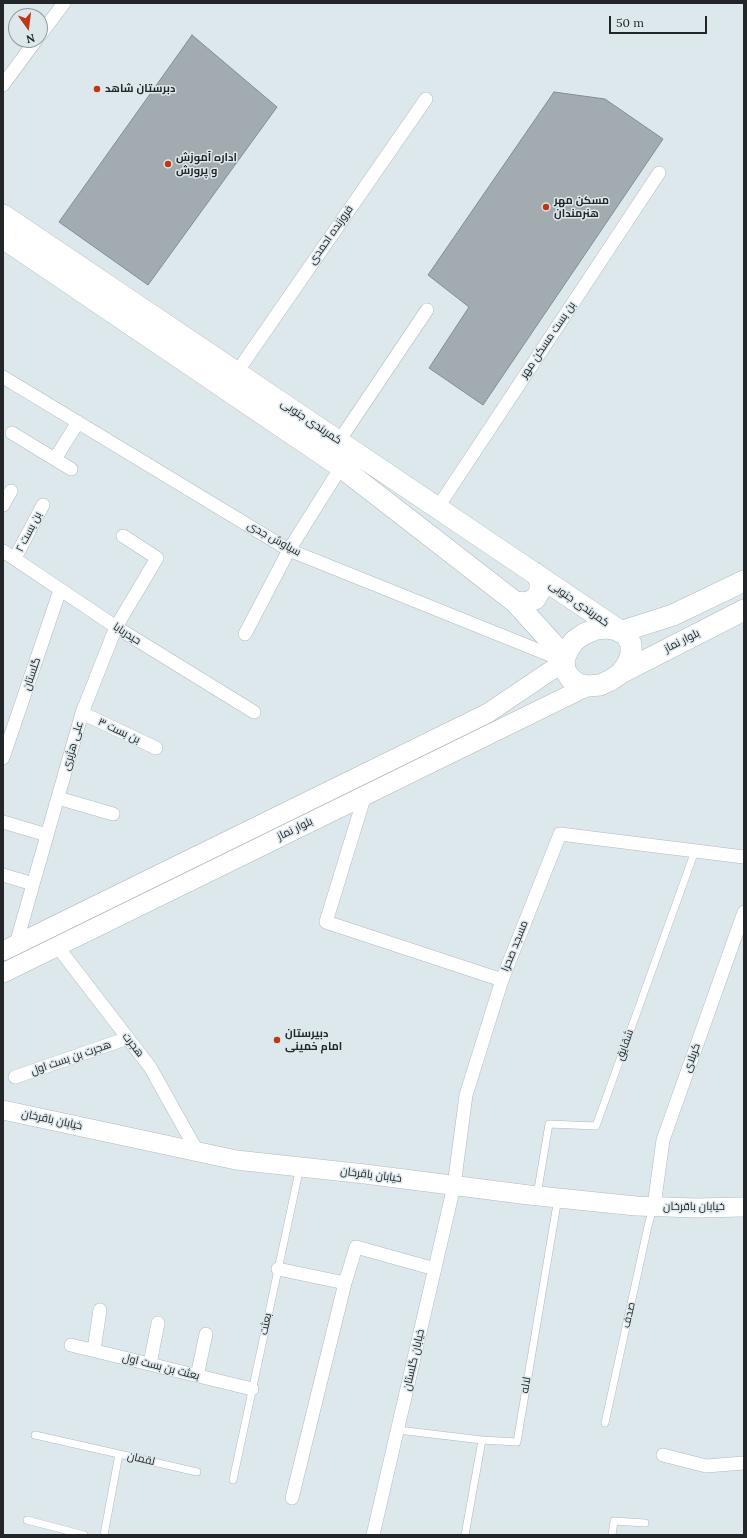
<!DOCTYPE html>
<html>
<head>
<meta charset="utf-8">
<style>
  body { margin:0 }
  #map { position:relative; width:747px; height:1538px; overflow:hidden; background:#dde8ed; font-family:Lora,serif }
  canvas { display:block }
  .frame { position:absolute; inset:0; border:4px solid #222628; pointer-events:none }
  .north { position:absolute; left:8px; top:8px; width:40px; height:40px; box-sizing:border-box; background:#dde8ed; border:1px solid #929a9e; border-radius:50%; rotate:166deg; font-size:11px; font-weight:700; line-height:16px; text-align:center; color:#222628 }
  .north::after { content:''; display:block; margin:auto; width:14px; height:18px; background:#c03615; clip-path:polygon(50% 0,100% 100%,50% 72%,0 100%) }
  .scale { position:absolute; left:609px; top:16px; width:98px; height:18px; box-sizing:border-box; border:2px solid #222628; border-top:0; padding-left:5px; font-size:12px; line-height:14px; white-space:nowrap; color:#222628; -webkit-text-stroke:3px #dde8ed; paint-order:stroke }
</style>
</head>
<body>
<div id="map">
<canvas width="747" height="1538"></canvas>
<div class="frame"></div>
<div class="north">N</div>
<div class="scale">50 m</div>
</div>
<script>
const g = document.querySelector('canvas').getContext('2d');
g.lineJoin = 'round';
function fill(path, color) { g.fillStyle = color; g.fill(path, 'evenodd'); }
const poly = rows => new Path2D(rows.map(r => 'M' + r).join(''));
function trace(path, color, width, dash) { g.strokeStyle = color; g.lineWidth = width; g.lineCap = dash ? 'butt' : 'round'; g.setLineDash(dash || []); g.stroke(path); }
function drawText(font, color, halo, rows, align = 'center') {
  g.font = font + ' Lora,Cairo,serif'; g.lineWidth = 3; g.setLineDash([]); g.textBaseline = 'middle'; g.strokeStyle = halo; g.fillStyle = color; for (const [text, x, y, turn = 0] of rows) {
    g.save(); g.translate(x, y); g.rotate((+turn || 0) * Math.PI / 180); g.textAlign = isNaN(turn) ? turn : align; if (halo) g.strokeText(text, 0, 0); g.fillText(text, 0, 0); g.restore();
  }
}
const building = poly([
  [192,35,277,107,148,285,59,222,192,35],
  [554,92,605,99,663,139,483,405,429,368,469,307,428,275,554,92]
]);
const lane = poly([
  [537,1195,549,1124,596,1126,695,851],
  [605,1423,648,1226,653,1208],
  [398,1430,482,1440],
  [35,1435,119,1454],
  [233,1480,300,1167],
  [27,1520,84,1535],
  [104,1535,119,1454,197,1472],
  [465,1535,482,1440,517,1442,558,1198],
  [612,1535,614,1521,645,1523]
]);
const street = poly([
  [40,35,64,3],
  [3,85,36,40],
  [237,372,426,99],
  [3,377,289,550,565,661],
  [12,433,71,469],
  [339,441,427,310],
  [55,459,78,422],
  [3,505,11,491],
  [438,507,659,173],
  [3,551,116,627,254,712],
  [15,558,43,505],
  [245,634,289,550,341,467],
  [82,713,156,748],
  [3,758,60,590],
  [365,795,326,922,502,980,560,834,744,857],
  [58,798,113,814],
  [3,822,47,835],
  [3,875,33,884],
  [16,944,82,713,116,627,157,558,123,536],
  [57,946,150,1067,197,1151],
  [15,1077,128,1038],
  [654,1206,663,1140,744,912],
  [278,1269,345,1283,356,1247,435,1269],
  [71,1345,252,1389],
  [94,1350,100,1310],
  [150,1364,158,1323],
  [197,1376,206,1334],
  [663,1455,706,1466,744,1463],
  [292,1498,345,1283],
  [373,1535,454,1186,466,1095,502,980]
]);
const secondary = poly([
  [3,951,488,713,565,661],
  [3,973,588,686],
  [3,1110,236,1160,365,1174,529,1195,636,1206,696,1208,744,1207]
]);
const primary = poly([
  [3,215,626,635,631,644,631,654,628,663,621,673,611,680,600,685,588,686,578,684,570,678,565,670,564,660,568,650,574,641,584,634,596,629,607,628,617,630],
  [3,238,341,467,515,602,565,657],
  [515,602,526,603,535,599,540,591,540,581,535,573],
  [620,632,673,615,744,581],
  [621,673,744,610]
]);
const markers = [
  [97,89,4,"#c03615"],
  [168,164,4,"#c03615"],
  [546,207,4,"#c03615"],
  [277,1040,4,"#c03615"]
];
const poiNames = [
  ["دبرستان شاهد",105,89],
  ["اداره آموزش",176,158],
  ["و پرورش",176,171],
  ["مسکن مهر",554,201],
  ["هنرمندان",554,214],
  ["دبیرستان",285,1034],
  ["امام خمینی",285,1047]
];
const streetNames = [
  ["فروزنده احمدی",331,235,-55],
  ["بن بست مسکن مهر",548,340,-56],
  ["کمربندی جنوبی",311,422,34],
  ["بن بست ۲",29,532,-63],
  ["سیاوش جدی",274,539,29],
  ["کمربندی جنوبی",579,604,35],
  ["حیدربابا",127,634,32],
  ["بلوار نماز",682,641,-27],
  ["گلستان",32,674,-71],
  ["بن بست ۳",119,731,25],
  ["علی هژبری",73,746,-74],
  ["بلوار نماز",295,829,-26],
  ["مسجد صحرا",515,946,-68],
  ["هجرت",133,1045,52],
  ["شقایق",625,1045,-70],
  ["هجرت بن بست اول",71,1058,-19],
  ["کربلای",692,1058,-70],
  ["خیابان باقرخان",52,1120,12],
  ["خیابان باقرخان",371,1175,7],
  ["خیابان باقرخان",694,1207],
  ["صدف",629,1315,-78],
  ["بعثت",266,1324,-78],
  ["خیابان گلستان",414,1360,-77],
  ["بعثت بن بست اول",161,1367,14],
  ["لاله",526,1385,-80],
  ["لقمان",141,1459,13]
];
fill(building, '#a1abb0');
trace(building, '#838d92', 1);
trace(lane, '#afbabf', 8);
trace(street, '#afbabf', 14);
trace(secondary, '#afbabf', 20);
trace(primary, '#afbabf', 22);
trace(lane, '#fff', 7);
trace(street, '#fff', 13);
trace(secondary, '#fff', 19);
trace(primary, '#fff', 21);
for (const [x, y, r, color] of markers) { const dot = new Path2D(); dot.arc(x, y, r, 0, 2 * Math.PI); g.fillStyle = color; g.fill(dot); trace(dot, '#dde8ed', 1.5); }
drawText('bold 11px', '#222628', '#dde8ed', poiNames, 'left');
drawText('11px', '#222628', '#dde8ed', streetNames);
</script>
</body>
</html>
